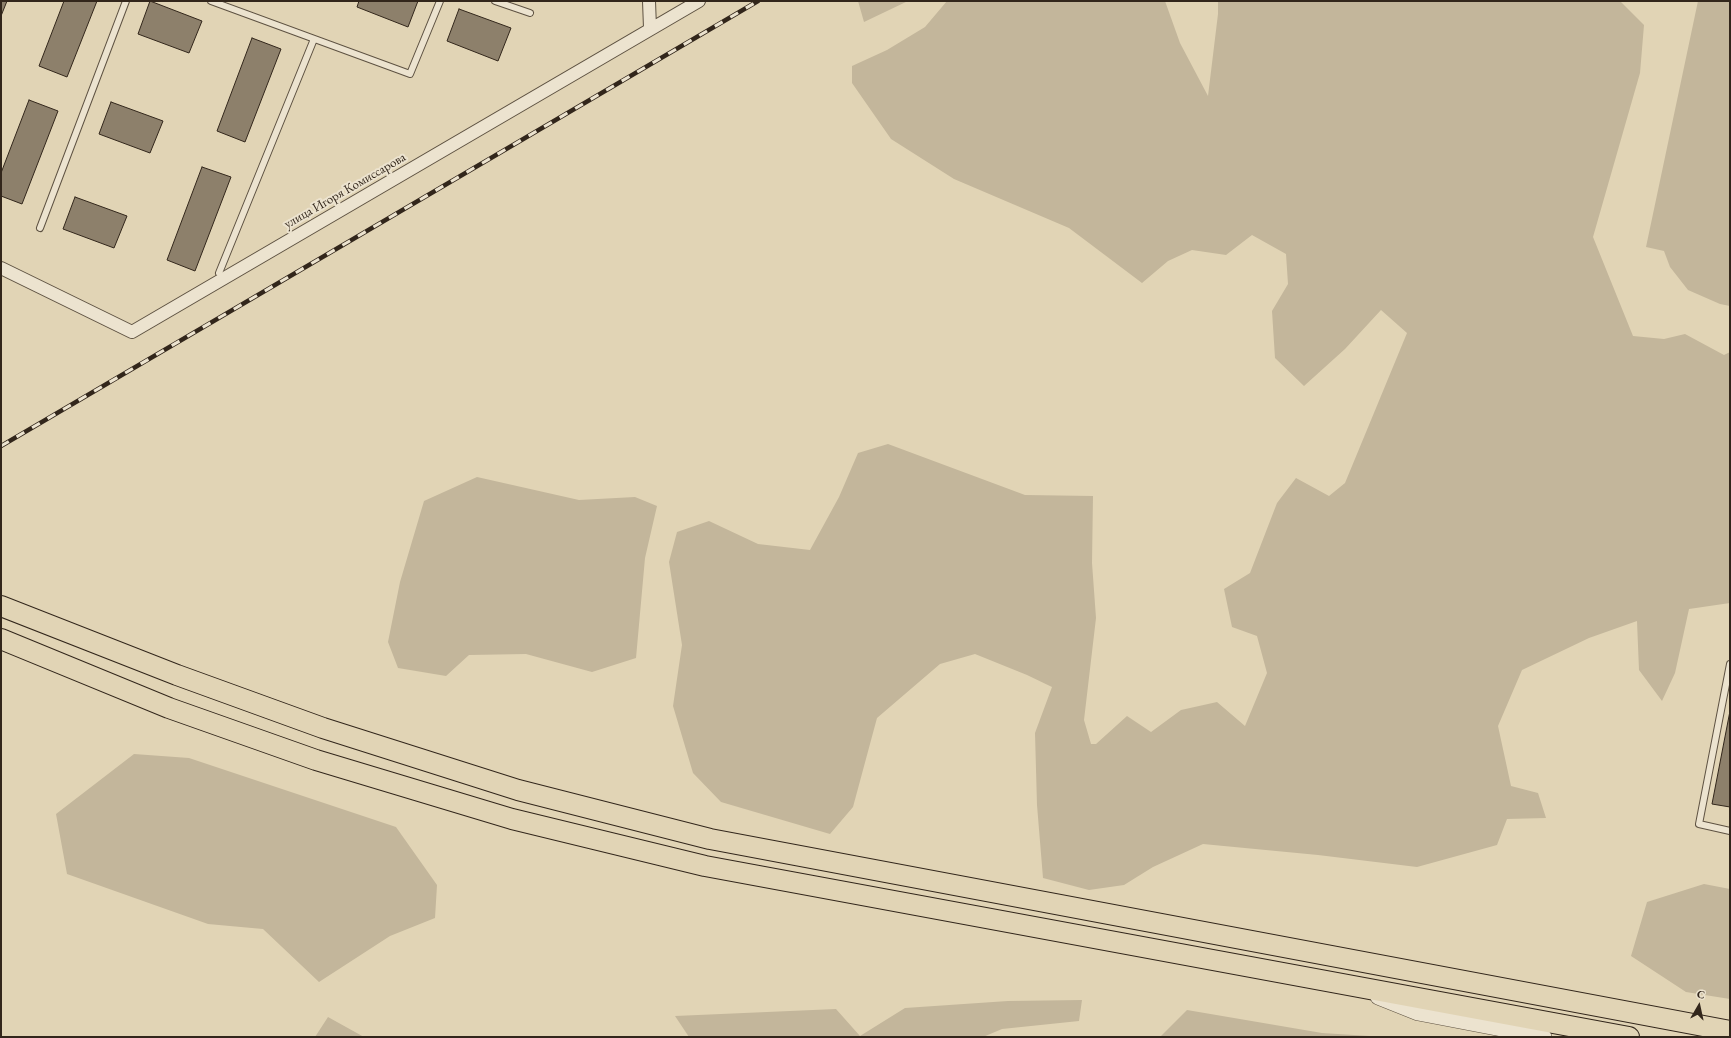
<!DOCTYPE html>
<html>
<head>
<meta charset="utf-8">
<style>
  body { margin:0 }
  #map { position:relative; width:1731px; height:1038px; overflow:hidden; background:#e1d4b5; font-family:"EB Garamond",serif }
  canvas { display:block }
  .frame { position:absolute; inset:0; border:2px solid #32261b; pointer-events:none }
  .north { position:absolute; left:1679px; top:986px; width:40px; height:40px; -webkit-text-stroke:3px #ece3cf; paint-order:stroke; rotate:9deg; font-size:11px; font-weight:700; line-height:16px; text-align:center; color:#32261b }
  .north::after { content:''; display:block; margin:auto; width:14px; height:18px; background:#32261b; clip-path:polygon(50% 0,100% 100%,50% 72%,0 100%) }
</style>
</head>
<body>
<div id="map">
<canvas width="1731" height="1038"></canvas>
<div class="frame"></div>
<div class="north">С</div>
</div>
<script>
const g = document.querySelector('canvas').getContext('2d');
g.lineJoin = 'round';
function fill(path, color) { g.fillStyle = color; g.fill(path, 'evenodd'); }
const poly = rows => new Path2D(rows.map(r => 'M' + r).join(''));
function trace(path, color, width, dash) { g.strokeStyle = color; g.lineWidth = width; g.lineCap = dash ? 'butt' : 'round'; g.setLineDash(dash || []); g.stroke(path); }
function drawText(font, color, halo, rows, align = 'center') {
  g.font = font + ' "EB Garamond",serif'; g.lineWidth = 4; g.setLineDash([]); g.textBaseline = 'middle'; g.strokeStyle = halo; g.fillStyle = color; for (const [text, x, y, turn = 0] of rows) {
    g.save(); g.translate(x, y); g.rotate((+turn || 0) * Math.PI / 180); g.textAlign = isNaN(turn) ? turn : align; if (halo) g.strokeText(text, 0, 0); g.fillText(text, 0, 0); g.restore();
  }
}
const green = poly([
  [858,1,908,1,864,22],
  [947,1,1165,1,1180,43,1208,96,1218,14,1218,1,1620,1,1644,25,1640,73,1593,237,1633,336,1664,339,1685,334,1724,355,1730,352,1730,603,1689,609,1675,673,1662,701,1639,670,1637,621,1589,638,1522,670,1498,726,1511,786,1538,793,1546,818,1507,819,1497,845,1417,867,1318,855,1203,844,1153,867,1124,885,1089,890,1043,878,1037,805,1035,733,1052,687,1027,675,975,654,940,664,877,718,853,807,830,834,721,802,693,773,673,706,682,645,669,562,677,532,709,521,758,544,810,550,839,497,858,453,888,444,1025,495,1093,496,1092,563,1096,618,1084,720,1091,744,1096,744,1127,716,1151,732,1181,710,1217,702,1245,726,1267,673,1257,636,1232,627,1224,589,1250,573,1277,503,1296,478,1329,496,1345,483,1407,333,1381,310,1345,349,1304,386,1275,358,1272,311,1288,284,1286,254,1252,235,1226,255,1192,250,1168,261,1142,283,1069,228,954,179,891,139,852,83,852,66,887,50,925,27],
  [1698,1,1730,1,1730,306,1720,304,1688,290,1670,267,1664,251,1646,247],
  [477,477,579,500,635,497,657,506,645,558,636,658,592,672,526,654,469,655,446,676,398,668,388,642,400,582,424,501],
  [134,754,189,758,396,827,437,885,435,918,390,936,319,982,263,929,208,924,67,874,56,814],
  [1704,884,1730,889,1730,999,1686,992,1631,956,1647,902],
  [1082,1000,1079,1021,1002,1029,983,1037,689,1037,675,1016,836,1009,860,1036,905,1008,1008,1001],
  [1187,1010,1322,1033,1385,1037,1160,1037],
  [328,1017,364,1037,315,1037]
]);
const building = poly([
  [1,1,7,1,1,16,1,1],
  [64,1,97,1,67,77,39,66,64,1],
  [150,1,202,21,189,53,138,34,150,1],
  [359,1,418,1,408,27,357,7,359,1],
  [459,9,511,28,498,61,447,41,459,9],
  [252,38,281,49,245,142,217,131,252,38],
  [29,100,58,111,22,204,1,196,1,173,29,100],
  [111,102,163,121,150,153,99,134,111,102],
  [202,167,231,177,195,271,167,260,202,167],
  [75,197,127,216,114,248,63,229,75,197],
  [1730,711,1730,807,1712,804,1730,711]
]);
const service = poly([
  [211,1,410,74,440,1],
  [495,1,530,13],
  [40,228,126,1],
  [219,273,314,39],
  [1730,664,1699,824,1730,831]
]);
const minor = poly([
  [649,1,650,28],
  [1,268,132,332,699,1]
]);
const tertiary = poly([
  [1378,997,1418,1013,1544,1037]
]);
const primary = poly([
  [1,606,177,675,323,728,518,790,710,839,1730,1031],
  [1,639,169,708,316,760,512,819,705,866,1629,1037]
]);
const rail = poly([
  [1,446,758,1]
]);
const streetNames = [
  ["улица Игоря Комиссарова",345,191,-30]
];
fill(green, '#c3b69b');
fill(building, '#8d806b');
trace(building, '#32261b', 1);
trace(service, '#5e5242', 8);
trace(minor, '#5e5242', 14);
trace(tertiary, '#5e5242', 16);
trace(primary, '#32261b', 22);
trace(service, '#ece3cf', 6);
trace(minor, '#ece3cf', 12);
trace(tertiary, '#ece3cf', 15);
trace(primary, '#e1d4b5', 20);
trace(rail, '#32261b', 4.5);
trace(rail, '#ece3cf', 3, [9]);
drawText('13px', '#32261b', '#ece3cf', streetNames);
</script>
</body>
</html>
